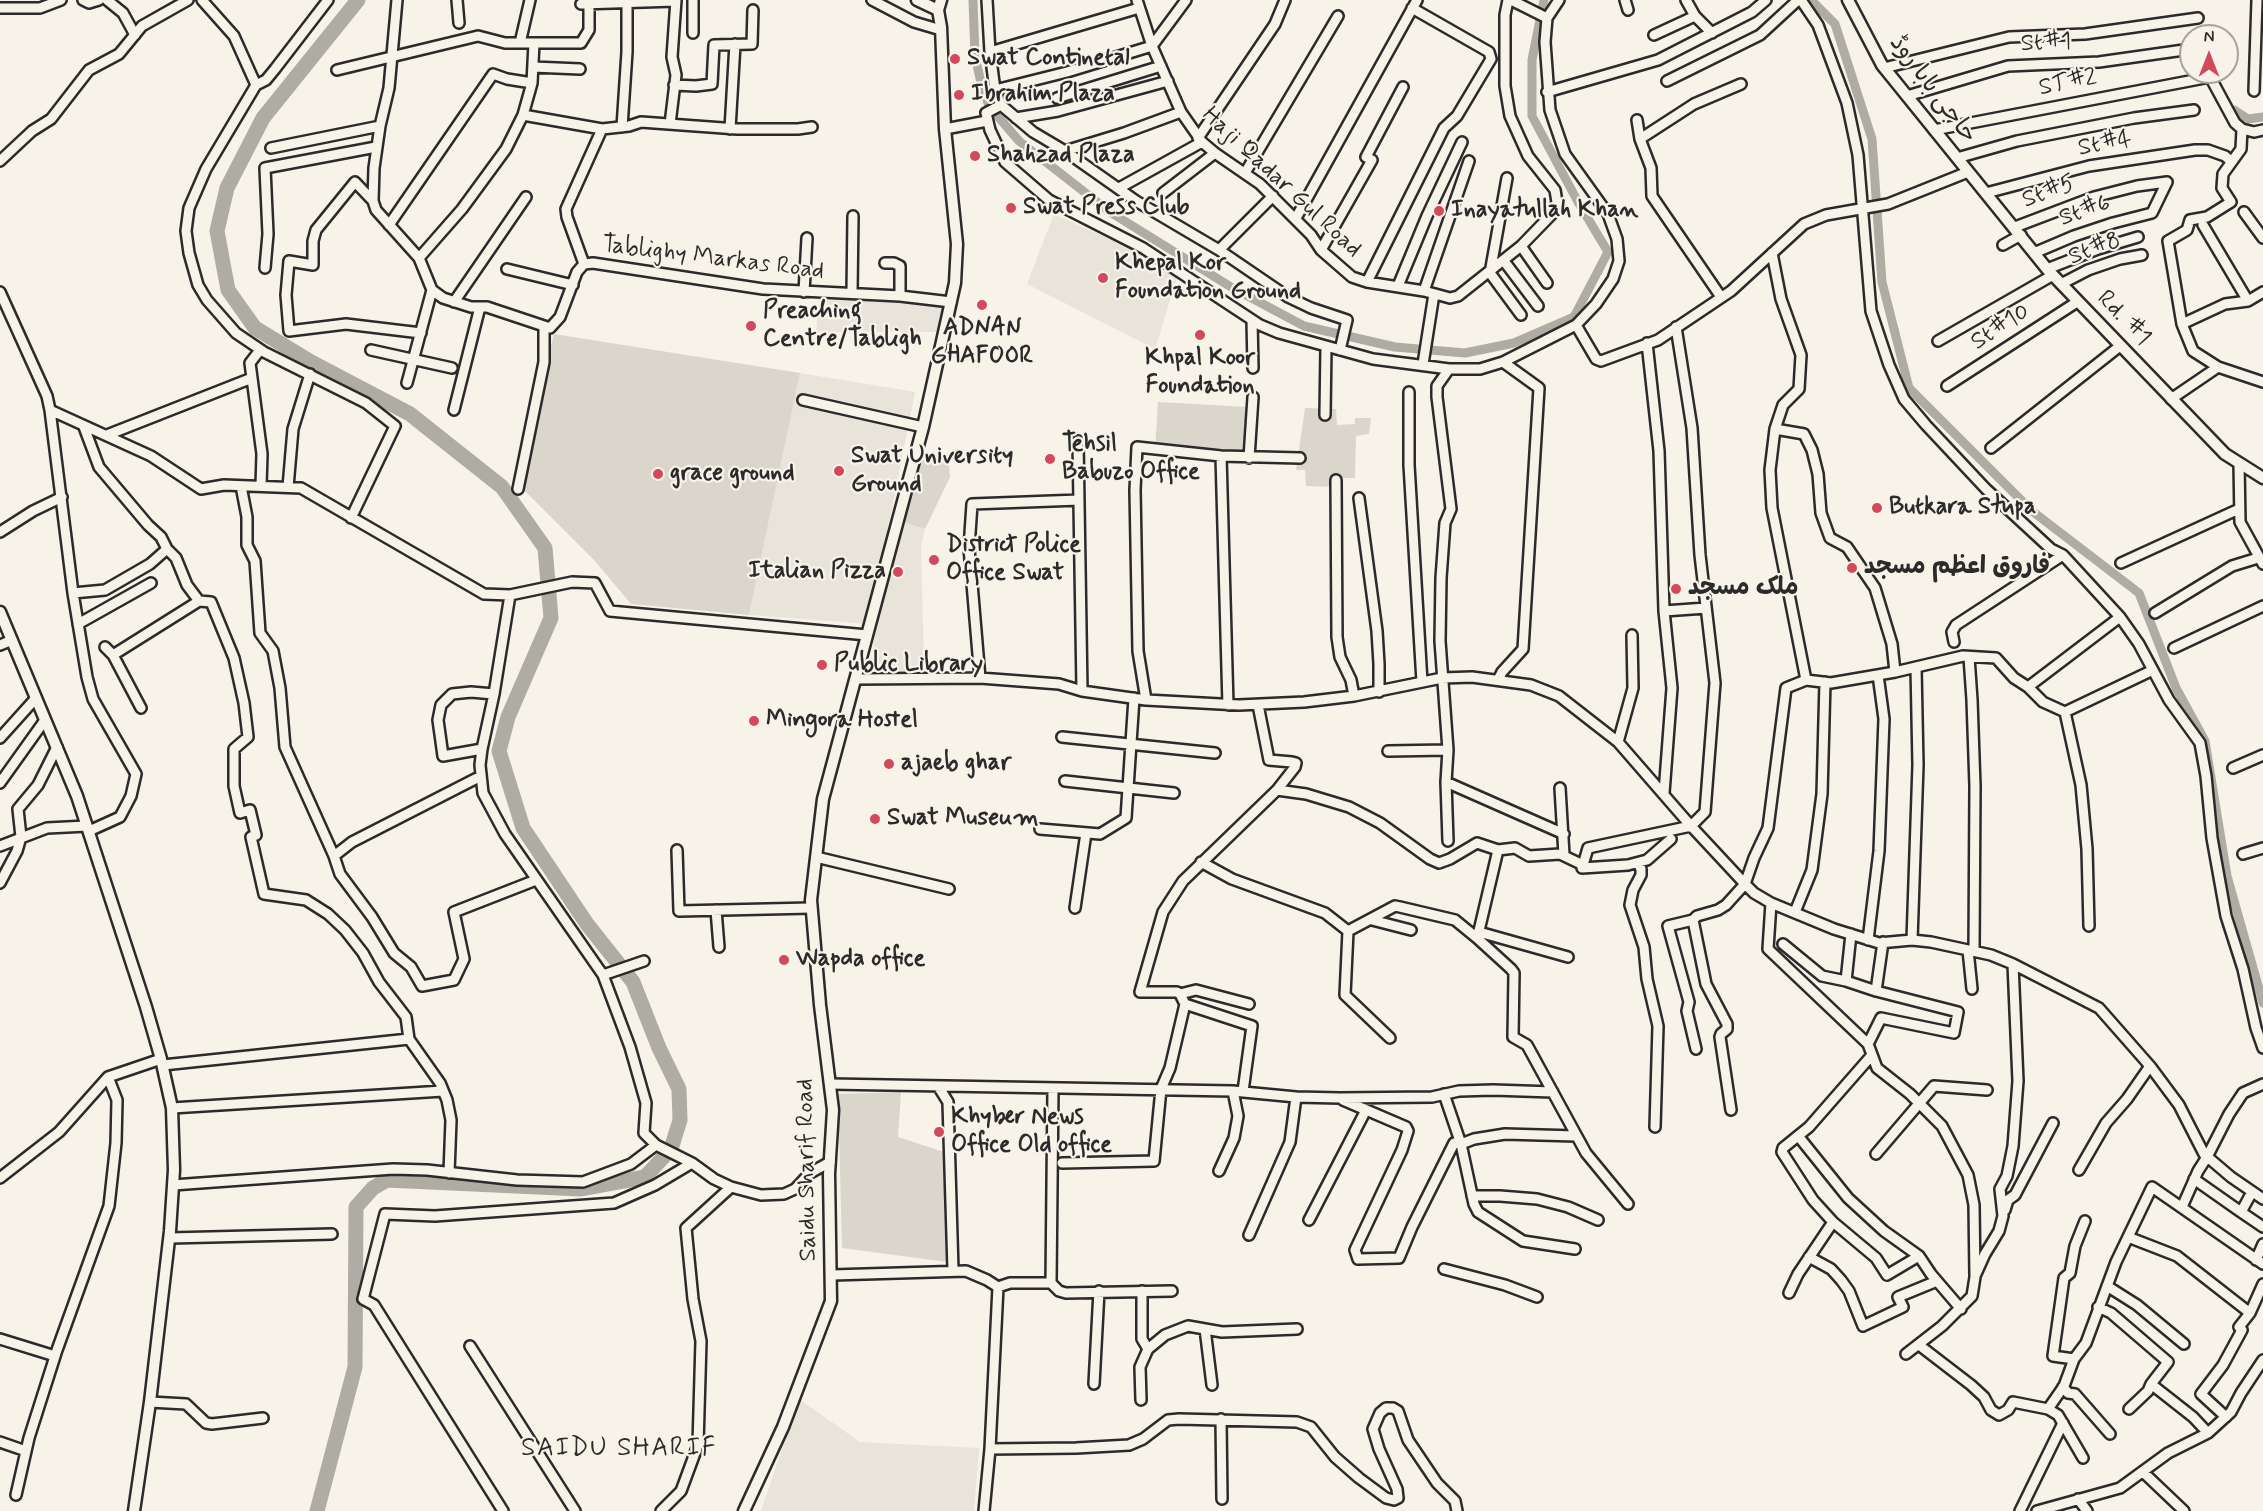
<!DOCTYPE html>
<html>
<head>
<meta charset="utf-8">
<style>
  body { margin:0 }
  #map { position:relative; width:2263px; height:1511px; overflow:hidden; background:#f7f3e8; font-family:Mynerve,sans-serif }
  canvas { display:block }
  .north { position:absolute; left:2179px; top:24px; width:60px; height:60px; box-sizing:border-box; background:#f7f3e8; border:2px solid #a5a39c; border-radius:50%; rotate:0deg; font-size:16px; font-weight:700; line-height:24px; text-align:center; color:#2b2b2b }
  .north::after { content:''; display:block; margin:auto; width:21px; height:27px; background:#d1495b; clip-path:polygon(50% 0,100% 100%,50% 72%,0 100%) }
</style>
</head>
<body>
<div id="map">
<canvas width="2263" height="1511"></canvas>
<div class="north">N</div>
</div>
<script>
const g = document.querySelector('canvas').getContext('2d');
g.lineJoin = 'round';
function fill(path, color) { g.fillStyle = color; g.fill(path, 'evenodd'); }
const poly = rows => new Path2D(rows.map(r => 'M' + r).join(''));
function trace(path, color, width, dash) { g.strokeStyle = color; g.lineWidth = width; g.lineCap = dash ? 'butt' : 'round'; g.setLineDash(dash || []); g.stroke(path); }
function drawText(font, color, halo, rows, align = 'center') {
  g.font = font + ' Mynerve,"Playpen Sans Arabic",sans-serif'; g.lineWidth = 4.5; g.setLineDash([]); g.textBaseline = 'middle'; g.strokeStyle = halo; g.fillStyle = color; for (const [text, x, y, turn = 0] of rows) {
    g.save(); g.translate(x, y); g.rotate((+turn || 0) * Math.PI / 180); g.textAlign = isNaN(turn) ? turn : align; if (halo) g.strokeText(text, 0, 0); g.fillText(text, 0, 0); g.restore();
  }
}
const built = poly([
  [1054,214,1179,271,1155,349,1027,284],
  [819,298,946,304,943,332,816,332],
  [800,373,915,392,869,624,749,615],
  [902,522,925,529,921,547,924,668,922,671,868,674,894,539],
  [799,1399,860,1442,979,1448,974,1511,761,1511]
]);
const green = poly([
  [554,334,800,373,749,615,631,604,595,561,516,482],
  [1158,402,1249,407,1242,457,1155,449],
  [1305,408,1336,409,1337,425,1355,424,1355,418,1371,418,1369,434,1356,436,1355,478,1334,478,1334,487,1306,486,1305,470,1296,470],
  [922,451,948,455,950,477,925,529,902,522],
  [901,1092,898,1137,950,1154,947,1262,842,1248,838,1094]
]);
const canal = poly([
  [973,0,975,56,981,83,989,106,1019,141,1110,212,1231,287,1304,326,1395,347,1465,353,1514,343,1574,317,1608,252,1578,202,1532,116,1532,60,1544,0],
  [1811,0,1835,24,1872,139,1882,282,1909,388,2032,511,2139,593,2176,688,2205,741,2227,876,2263,1003],
  [2234,110,2248,119,2263,117]
]);
const river = poly([
  [317,1511,355,1367,356,1207,373,1188,387,1180,580,1189,645,1177,671,1149,680,1120,679,1089,659,1048,633,982,587,924,523,828,499,751,508,717,551,618,545,548,502,487,410,414,311,362,255,328,228,290,217,231,227,188,263,118,358,0]
]);
const minor = poly([
  [83,0,89,3,99,0],
  [107,0,123,13,135,35],
  [202,0,234,36,256,85,266,80,275,69,328,0],
  [397,0,389,88,380,126,374,168,373,201,376,210,419,258,432,290,443,298,471,307,487,307,550,328,560,317,577,272,584,264,593,263,763,289,900,296,951,302],
  [457,0,459,23],
  [872,0,914,22,941,30],
  [987,0,990,52,995,90,1001,105,1033,132,1065,151,1136,201,1219,250,1288,297,1311,308,1347,320,1340,350],
  [1137,0,1152,46,1181,112,1202,142,1215,153,1260,184,1311,235,1321,250,1352,277,1367,282,1424,291,1450,298,1458,296,1521,246,1553,213,1557,202,1555,190,1528,156,1510,116,1505,86,1505,15,1508,0],
  [1511,0,1547,18],
  [1625,0,1628,10],
  [1686,0,1695,16,1712,33],
  [1801,0,1818,25,1847,103,1858,155,1871,311,1889,365,1904,399,1926,425,1986,489,2051,549,2063,555,2120,617,2139,644,2169,700,2200,743,2206,776,2212,838,2226,916,2243,969,2256,1028,2263,1048],
  [581,4,676,1],
  [0,8,40,8,61,0],
  [693,33,693,0],
  [1654,35,1695,16],
  [520,43,530,0],
  [990,52,1139,8],
  [533,67,580,69],
  [1884,68,2009,37,2085,34,2198,18],
  [337,70,478,36,505,43,581,43,589,30,589,4],
  [2208,73,2235,123,2242,129,2254,132,2263,130],
  [1667,81,1760,35,1798,0],
  [256,85,206,169,189,208,186,231,189,253,198,285,207,300,236,333,264,352,366,403,395,426,351,518],
  [674,85,696,86,712,84,714,45,752,44,753,10],
  [995,90,1067,72,1152,46,1186,0],
  [2254,91,2257,0],
  [1547,92,1658,60,1752,12,1766,0],
  [1907,96,2008,66,2099,62,2191,49],
  [1057,98,1161,66],
  [1001,105,986,113,990,130,1005,162,1049,200,1143,248,1260,325,1279,333,1373,359,1449,369,1480,369,1503,362,1576,325,1596,304,1613,279,1619,261,1617,239,1608,214,1565,154,1550,110,1545,42,1547,18,1559,0],
  [523,115,602,129,629,126,641,122,737,129,798,129,812,127],
  [1016,118,1058,111,1168,81],
  [1637,120,1640,139,1651,168,1652,196,1721,297],
  [670,124,676,75,672,57,676,0],
  [622,127,627,52,627,2],
  [730,129,735,44],
  [945,129,987,121],
  [2242,129,2241,149,2223,174,2222,188,2231,202,2207,217,2190,220,2187,230,2168,241,2182,324,2193,351,2218,367,2263,382],
  [1934,130,2210,77],
  [1198,138,1275,24,1285,0],
  [1640,139,1694,104,1741,84],
  [271,148,380,126],
  [1065,151,1124,133,1181,112],
  [1957,158,2017,141,2134,118,2194,110],
  [0,161,32,131,51,119,89,70,119,54,142,26,188,0],
  [1245,173,1338,16],
  [1507,178,1490,273,1521,315],
  [1119,188,1202,142],
  [1163,193,1215,153],
  [1986,193,2089,166,2195,150,2208,150,2225,156,2231,161],
  [373,201,355,182,316,230,313,241,313,265,289,261,286,295,289,331,346,324,421,333],
  [2244,212,2263,238],
  [1296,218,1417,0],
  [389,225,493,74,507,79,532,83],
  [2203,225,2248,301],
  [2015,227,2094,197,2137,186,2167,182],
  [2003,245,2021,235],
  [1521,246,1547,283],
  [1219,250,1273,196],
  [1321,250,1372,160,1366,157,1403,87],
  [2034,253,2074,236,2113,223,2152,213,2167,182],
  [419,258,462,209,506,149,523,115,532,83,534,43],
  [1504,261,1538,306],
  [885,263,894,263,900,266,900,296],
  [584,264,567,217,566,209,602,129],
  [265,268,268,234,265,168,376,147],
  [507,269,573,285],
  [2047,269,2098,249,2138,237],
  [1367,282,1444,128,1457,116,1491,59,1489,52,1412,8],
  [2061,284,2088,270,2120,259,2142,255],
  [1398,286,1427,216,1462,142],
  [1424,291,1469,161],
  [0,292,47,396,50,410,73,593,87,677,93,699,136,774,131,796,120,817,89,831],
  [804,292,807,238],
  [852,293,853,216],
  [454,302,526,197],
  [1252,320,1253,368],
  [2182,324,2225,304,2248,301,2263,292],
  [1576,325,1596,359,1601,361,1658,340,1731,291,1804,224,1826,215,1888,204,1968,172],
  [1938,341,2053,275],
  [1647,343,1659,451,1664,611,1672,688,1664,793],
  [260,350,250,363,262,454,261,486],
  [371,350,452,368],
  [1423,364,1434,294],
  [407,383,432,290],
  [1947,386,2077,302],
  [1409,392,1409,465,1422,682],
  [2171,399,2218,367],
  [803,400,923,427],
  [50,410,151,456,201,489,224,485,301,488,484,594,510,595,572,582,595,583,610,611,867,635],
  [454,410,480,307],
  [1325,415,1326,347],
  [84,427,99,467,148,525,161,537,167,549,176,558,187,585,199,601,211,602,234,658,244,703,248,737,234,749,234,786,240,813,250,810,256,835,251,837,264,894,306,900,328,914,345,930,363,953,379,982,406,1017,409,1039,440,1083,447,1100,451,1120,449,1173],
  [1775,429,1804,434,1812,450,1818,474,1821,513,1830,538,1847,547,1875,588,1892,644,1895,672],
  [107,435,252,378],
  [1078,441,1082,691],
  [1991,448,2120,346],
  [1221,456,1228,705],
  [1249,458,1253,397],
  [2239,463,2240,522,2263,564],
  [1336,480,1337,637,1340,657,1351,680,1354,696],
  [241,486,247,517,247,545,255,561,260,633,273,651,280,688,285,747,334,856,340,874,372,917,394,953,411,967,422,986,454,980,464,959,454,912,536,880],
  [288,487,293,429,310,374],
  [518,489,544,362,544,326],
  [1359,498,1377,631,1379,664,1379,692],
  [0,532,33,511,62,497],
  [2121,563,2239,509],
  [73,593,105,590,150,564,167,549],
  [1664,611,1706,608],
  [2155,613,2232,566,2258,558],
  [78,624,151,583],
  [1954,642,1952,632,1956,625,2063,555],
  [0,645,12,640],
  [105,647,113,655,141,708],
  [2174,648,2263,606],
  [113,655,199,601],
  [1969,657,1972,700,1975,786,1974,951],
  [980,678,969,548,972,504,1079,500],
  [856,679,980,678,1059,684,1082,691,1146,700,1239,705,1304,702,1354,696,1442,678,1472,677,1531,685,1559,696,1618,742,1691,826,1745,884,1754,893,1771,903,1834,929,1879,943,1912,940,1931,942,1991,955,2013,964,2099,1008,2150,1066,2179,1105,2204,1154,2231,1177,2263,1199],
  [1498,680,1502,672,1523,649,1539,388,1503,362],
  [1806,680,1831,683,1895,672,1963,656,1996,658,2014,678,2028,687,2043,702,2065,712,2153,670],
  [2028,687,2120,617],
  [1146,700,1138,651,1135,490,1137,447,1221,456,1300,458],
  [2065,712,2081,785,2087,849,2089,926],
  [1062,737,1215,753],
  [0,738,36,698],
  [1618,742,1633,688,1632,635],
  [482,749,443,756,438,720,441,705,452,694,471,692,494,694],
  [1388,751,1448,750],
  [2233,768,2263,755],
  [1065,781,1174,793],
  [1446,782,1564,834],
  [0,783,45,720],
  [1560,788,1564,855],
  [1277,790,1306,794,1349,807,1380,823,1430,859,1439,863,1450,859,1477,843,1498,850,1515,848,1529,856,1560,854,1583,865,1588,848,1691,826,1705,812,1715,683,1700,555,1692,428,1676,327],
  [1040,829,1100,834,1126,818,1134,698],
  [1448,841,1446,782,1448,750,1440,641,1441,578,1445,523,1451,509,1437,397,1437,386,1449,369],
  [0,846,47,828,87,826],
  [677,850,679,911,811,908],
  [2243,854,2263,848],
  [334,856,352,842,481,776],
  [816,857,949,889],
  [1201,862,1232,879,1325,913,1348,931,1345,995,1390,1038],
  [1638,863,1641,869,1641,875,1633,890,1630,905,1644,947,1647,979,1658,1026,1655,1127],
  [1582,868,1628,865,1647,860,1671,839],
  [0,883,17,851,21,837,18,809,38,785,57,747],
  [1771,903,1768,949,1868,1044,1877,1068,1910,1094,1942,1126,1968,1175,1974,1205,1975,1277,1972,1296,1942,1326,1906,1354],
  [1075,908,1086,833],
  [716,910,719,947],
  [1795,912,1812,870,1822,794,1825,682],
  [1372,920,1411,930],
  [1693,920,1668,926,1689,1002,1687,1011,1696,1049],
  [1348,931,1395,906,1400,907,1455,920,1477,938,1511,969,1514,973,1513,1037,1527,1045,1586,1153,1628,1204],
  [1479,932,1568,957],
  [1478,935,1498,850],
  [1868,940,1879,851,1884,719,1878,675],
  [1912,940,1918,765,1916,667],
  [1783,944,1822,976,1846,981,1876,991],
  [1968,950,1972,989],
  [603,975,644,961],
  [1846,981,1851,934],
  [1180,994,1196,990,1249,1004],
  [1868,1044,1881,1018,1954,1033,1958,1012,1876,991,1883,942],
  [1872,1055,1809,1127,1783,1148,1782,1152,1813,1200,1833,1222,1876,1258,1887,1275,1919,1256],
  [163,1065,409,1039],
  [830,1084,1233,1091,1296,1097,1340,1098,1432,1097,1459,1091,1493,1090,1553,1092],
  [938,1086,948,1102,953,1270],
  [1053,1088,1051,1283,1059,1291,1066,1293,1172,1291],
  [1243,1091,1252,1026,1185,1004,1180,994,1177,992,1140,992,1163,912,1183,881,1277,790,1295,767,1296,763,1292,762,1269,760,1258,705],
  [1444,1094,1461,1144,1474,1204,1478,1212,1523,1241,1575,1249],
  [1343,1100,1406,1127,1408,1131,1402,1150,1355,1250,1358,1259,1399,1258,1412,1227,1454,1143,1461,1144,1474,1139,1505,1134,1576,1136],
  [172,1108,443,1091],
  [1731,1110,1720,1037,1721,1034,1727,1029,1727,1024,1706,984,1693,920,1697,916,1718,910,1726,905,1745,884,1754,858,1768,828,1786,688,1806,680,1772,508,1770,470,1775,429,1783,405,1799,389,1801,355,1781,299,1772,253],
  [1799,1137,1848,1198,1884,1231,1919,1256,1931,1274,1961,1309],
  [656,1145,692,1163],
  [1876,1154,1934,1086,1987,1090],
  [1062,1163,1154,1161,1161,1089,1170,1068,1185,1004],
  [2079,1170,2106,1123,2127,1099,2150,1066],
  [1219,1171,1234,1138,1238,1116,1233,1091],
  [0,1178,59,1132,108,1077,161,1059],
  [2194,1179,2241,1212,2252,1192],
  [173,1185,393,1169,427,1170,517,1180,583,1182,631,1164,656,1145,644,1133,646,1103,630,1047,603,975,505,834,483,793,480,765,482,749,494,694,510,595],
  [1472,1196,1500,1196,1537,1199,1568,1207,1598,1220],
  [2182,1207,2198,1171,2207,1157,2229,1114,2243,1093,2263,1084],
  [2005,1210,2008,1200,2015,1195,2053,1123],
  [2241,1212,2263,1227],
  [1309,1220,1366,1110],
  [1249,1235,1290,1142,1296,1097],
  [2128,1237,2177,1256,2250,1313,2263,1284],
  [170,1238,332,1234],
  [1809,1257,1831,1269,1841,1280,1849,1291,1863,1326,1903,1307,1898,1297,1937,1281],
  [2256,1260,2263,1244],
  [1444,1269,1505,1285,1537,1297],
  [1976,1274,1985,1254,1999,1231,2003,1216,2000,1189,2007,1176,2013,1146,2018,1081,2013,964],
  [832,1275,966,1271,987,1280,998,1287],
  [2107,1286,2137,1305,2184,1344],
  [998,1287,1010,1283,1051,1283],
  [1142,1291,1142,1339,1148,1349],
  [1789,1293,1798,1274,1833,1222],
  [2098,1307,2111,1313,2168,1362,2151,1384,2148,1391,2129,1409],
  [1205,1329,1212,1385],
  [0,1339,55,1356],
  [1919,1345,1971,1385,1984,1397,1991,1410,1999,1415,2008,1410,2013,1402,2048,1409,2058,1415,2083,1458],
  [470,1346,575,1511],
  [2074,1359,2053,1356,2064,1278,2070,1273,2075,1246,2085,1221],
  [1094,1384,1099,1291],
  [2151,1384,2193,1417,2208,1433],
  [2063,1387,2068,1393,2075,1394,2110,1434],
  [1141,1400,1140,1367,1148,1349,1165,1335,1188,1326,1222,1332,1297,1329],
  [150,1402,186,1404,206,1423,212,1424,263,1418],
  [2048,1409,2064,1386,2074,1359,2086,1343,2116,1262,2152,1187,2263,1264],
  [2226,1417,2201,1394,2223,1365,2242,1330,2239,1327,2250,1313],
  [1221,1419,1222,1499],
  [0,1442,26,1451],
  [990,1449,1076,1448,1129,1445,1143,1439,1168,1420,1179,1419,1297,1422,1311,1427,1335,1457,1359,1478,1386,1498,1394,1500,1398,1498,1397,1489,1379,1449,1373,1429,1380,1413,1386,1408,1393,1408,1398,1411,1408,1440,1437,1483,1455,1501,1457,1511],
  [2143,1472,2184,1511],
  [16,1495,29,1438,57,1350,109,1206,116,1143,117,1100,108,1077],
  [2078,1499,2087,1511],
  [503,1511,374,1305,363,1299,385,1214,435,1216,614,1203,655,1185,692,1163,714,1179,731,1187,761,1195,784,1194,795,1189,810,1173,830,1162],
  [661,1511,681,1491,698,1445,701,1341,693,1299,686,1228,731,1187],
  [984,1511,990,1449,998,1287],
  [2020,1511,2063,1423],
  [2037,1511,2120,1488,2168,1453,2208,1433,2231,1412,2241,1393,2263,1360]
]);
const major = poly([
  [917,0,938,10],
  [1848,0,1882,65,2047,269,2225,454,2263,478],
  [0,612,77,796,146,1007,161,1059,172,1108,174,1170,170,1231,150,1402,134,1511],
  [744,1511,783,1427,831,1301,829,1174,833,1110,820,1005,811,900,823,799,923,427,955,283,957,244,945,129,941,27,938,10,941,0]
]);
const markers = [
  [955,59,6,"#d1495b"],
  [959,95,6,"#d1495b"],
  [975,156,6,"#d1495b"],
  [1011,208,6,"#d1495b"],
  [1439,211,6,"#d1495b"],
  [1103,278,6,"#d1495b"],
  [982,305,6,"#d1495b"],
  [751,326,6,"#d1495b"],
  [1200,335,6,"#d1495b"],
  [1050,459,6,"#d1495b"],
  [839,471,6,"#d1495b"],
  [658,474,6,"#d1495b"],
  [1877,508,6,"#d1495b"],
  [934,560,6,"#d1495b"],
  [1852,568,6,"#d1495b"],
  [898,572,6,"#d1495b"],
  [1676,589,6,"#d1495b"],
  [822,665,6,"#d1495b"],
  [754,721,6,"#d1495b"],
  [889,764,6,"#d1495b"],
  [875,819,6,"#d1495b"],
  [784,960,6,"#d1495b"],
  [939,1132,6,"#d1495b"]
];
const streetNames = [
  ["St#1",2046,44,-3],
  ["ST#2",2068,84,-11],
  ["حاجی بابا روڈ",1932,90,53],
  ["St#4",2105,145,-10],
  ["Haji Qadar Gul Road",1281,183,43],
  ["St#5",2049,193,-20],
  ["St#6",2085,212,-19],
  ["St#8",2095,250,-20],
  ["Tablighy Markas Road",713,259,7],
  ["Rd. #1",2123,319,46],
  ["St#10",2001,328,-33],
  ["Saidu Sharif Road",808,1170,-91]
];
const poiNames = [
  ["Swat Continetal",967,59],
  ["Ibrahim Plaza",971,95],
  ["Shahzad Plaza",987,156],
  ["Swat Press Club",1023,208],
  ["Inayatullah Khan",1451,211],
  ["Khepal Kor",1115,264],
  ["Foundation Ground",1115,292],
  ["Preaching",763,312],
  ["Centre/Tabligh",763,340],
  ["ADNAN",982,329,"center"],
  ["GHAFOOR",982,357,"center"],
  ["Khpal Koor",1200,359,"center"],
  ["Foundation",1200,387,"center"],
  ["Tehsil",1062,445],
  ["Babuzo Office",1062,473],
  ["Swat University",851,457],
  ["Ground",851,485],
  ["grace ground",670,474],
  ["Butkara Stupa",1889,508],
  ["District Police",946,546],
  ["Office Swat",946,574],
  ["فاروق اعظم مسجد",1864,568],
  ["Italian Pizza",886,572,"right"],
  ["ملک مسجد",1688,589],
  ["Public Library",834,665],
  ["Mingora Hostel",766,721],
  ["ajaeb ghar",901,764],
  ["Swat Museum",887,819],
  ["Wapda office",796,960],
  ["Khyber News",951,1118],
  ["Office Old office",951,1146]
];
const neighbourhoodNames = [
  ["SAIDU SHARIF",619,1450]
];
fill(built, '#e8e4da');
fill(green, '#dad6cc');
trace(canal, '#afaca4', 9);
trace(river, '#afaca4', 15);
trace(minor, '#2b2b2b', 14);
trace(major, '#2b2b2b', 15);
trace(minor, '#f7f3e8', 9);
trace(major, '#f7f3e8', 10);
for (const [x, y, r, color] of markers) { const dot = new Path2D(); dot.arc(x, y, r, 0, 2 * Math.PI); g.fillStyle = color; g.fill(dot); trace(dot, '#f7f3e8', 2); }
drawText('24px', '#2b2b2b', '#f7f3e8', streetNames);
drawText('bold 24px', '#2b2b2b', '#f7f3e8', poiNames, 'left');
g.letterSpacing = '1.5px';
drawText('26px', '#2b2b2b', '#f7f3e8', neighbourhoodNames);
g.letterSpacing = '0px';
</script>
</body>
</html>
